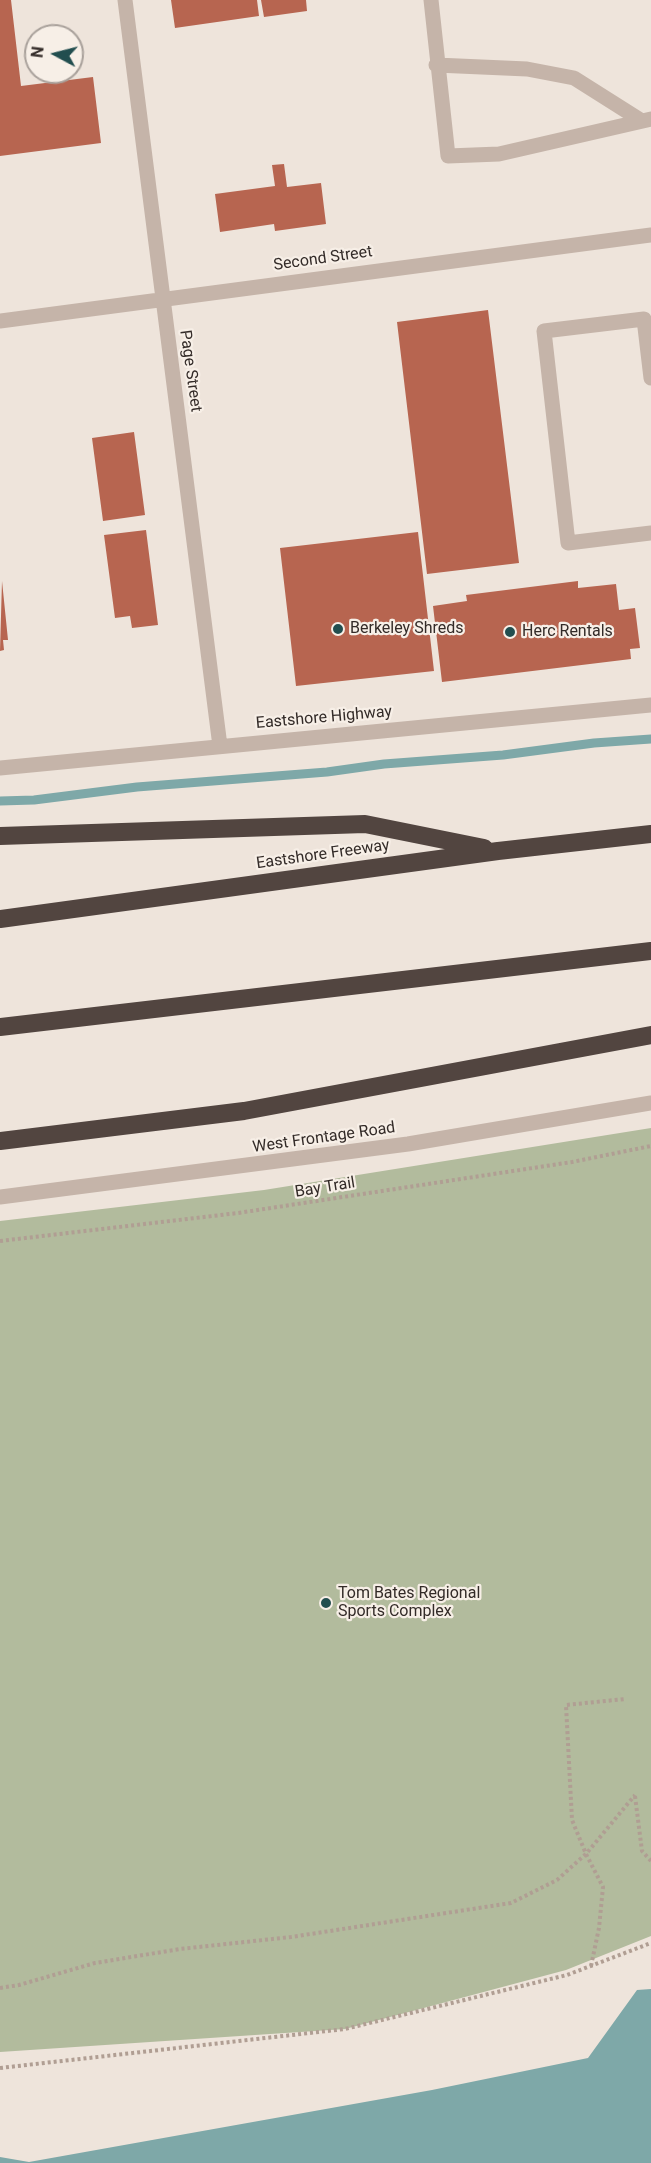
<!DOCTYPE html>
<html>
<head>
<meta charset="utf-8">
<style>
  body { margin:0 }
  #map { position:relative; width:651px; height:2163px; overflow:hidden; background:#eee4db; font-family:Roboto,sans-serif }
  canvas { display:block }
  .north { position:absolute; left:24px; top:24px; width:60px; height:60px; box-sizing:border-box; background:#f7efe7; border:2px solid #a9a19b; border-radius:50%; rotate:277deg; font-size:16px; font-weight:700; line-height:24px; text-align:center; color:#332b28 }
  .north::after { content:''; display:block; margin:auto; width:21px; height:27px; background:#224e4f; clip-path:polygon(50% 0,100% 100%,50% 72%,0 100%) }
</style>
</head>
<body>
<div id="map">
<canvas width="651" height="2163"></canvas>
<div class="north">N</div>
</div>
<script>
const g = document.querySelector('canvas').getContext('2d');
g.lineJoin = 'round';
function fill(path, color) { g.fillStyle = color; g.fill(path, 'evenodd'); }
const poly = rows => new Path2D(rows.map(r => 'M' + r).join(''));
function trace(path, color, width, dash) { g.strokeStyle = color; g.lineWidth = width; g.lineCap = dash ? 'butt' : 'round'; g.setLineDash(dash || []); g.stroke(path); }
function drawText(font, color, halo, rows, align = 'center') {
  g.font = font + ' Roboto,sans-serif'; g.lineWidth = 4.5; g.setLineDash([]); g.textBaseline = 'middle'; g.strokeStyle = halo; g.fillStyle = color; for (const [text, x, y, turn = 0] of rows) {
    g.save(); g.translate(x, y); g.rotate((+turn || 0) * Math.PI / 180); g.textAlign = isNaN(turn) ? turn : align; if (halo) g.strokeText(text, 0, 0); g.fillText(text, 0, 0); g.restore();
  }
}
const green = poly([
  [651,1128,651,1936,566,1970,345,2029,0,2052,0,1221,264,1190]
]);
const water = poly([
  [651,1989,651,2163,0,2163,0,2157,29,2162,432,2090,588,2058,637,1990]
]);
const stream = poly([
  [0,801,34,800,137,787,327,772,384,764,503,755,594,743,651,739]
]);
const building = poly([
  [0,0,11,0,21,86,93,77,101,143,0,156],
  [171,0,257,0,259,16,175,28],
  [261,0,306,0,307,11,264,17],
  [284,164,287,187,321,183,326,224,275,231,274,224,220,232,215,194,275,186,272,165],
  [488,310,519,563,427,574,397,322],
  [134,432,145,515,103,521,92,438],
  [146,530,158,625,132,628,130,616,115,618,104,535],
  [418,532,434,671,296,686,280,548],
  [2,581,8,640,3,640,4,650,0,651],
  [578,581,578,588,616,584,619,610,635,608,640,648,630,649,631,659,442,682,433,606,467,601,466,595]
]);
const path = poly([
  [0,1241,238,1213,572,1162,651,1146],
  [635,1796,642,1851,651,1861],
  [591,1966,599,1928,603,1887,586,1854,572,1820,566,1705,625,1699],
  [0,1988,19,1985,95,1963,180,1949,291,1937,511,1903,557,1880,586,1854,635,1795],
  [0,2068,345,2029,567,1975,651,1943]
]);
const minor = poly([
  [125,0,220,746],
  [431,0,448,156,499,154,651,119],
  [436,65,527,69,574,78,642,121],
  [0,321,651,235],
  [651,378,644,319,544,331,568,543,651,533],
  [0,768,651,705],
  [0,1197,408,1144,651,1103]
]);
const highway = poly([
  [0,836,365,824,484,848],
  [0,919,498,851,651,834],
  [0,1027,651,951],
  [0,1141,244,1111,651,1035]
]);
const markers = [
  [338,629,6,"#224e4f"],
  [510,632,6,"#224e4f"],
  [326,1603,6,"#224e4f"]
];
const streetNames = [
  ["Second Street",323,259,-8],
  ["Page Street",190,371,82],
  ["Eastshore Highway",324,718,-5],
  ["Eastshore Freeway",323,855,-8],
  ["West Frontage Road",324,1138,-8],
  ["Bay Trail",325,1188,-9]
];
const poiNames = [
  ["Berkeley Shreds",350,629],
  ["Herc Rentals",522,632],
  ["Tom Bates Regional",338,1594],
  ["Sports Complex",338,1612]
];
fill(green, '#b2bb9d');
fill(water, '#7ea8a8');
trace(stream, '#7ea8a8', 9);
fill(building, '#b76550');
trace(path, '#b09e93', 4, [3, 3]);
trace(minor, '#c5b4a9', 15);
trace(highway, '#524540', 18);
for (const [x, y, r, color] of markers) { const dot = new Path2D(); dot.arc(x, y, r, 0, 2 * Math.PI); g.fillStyle = color; g.fill(dot); trace(dot, '#f7efe7', 2); }
drawText('16px', '#332b28', '#f7efe7', streetNames);
drawText('16px', '#332b28', '#f7efe7', poiNames, 'left');
</script>
</body>
</html>
